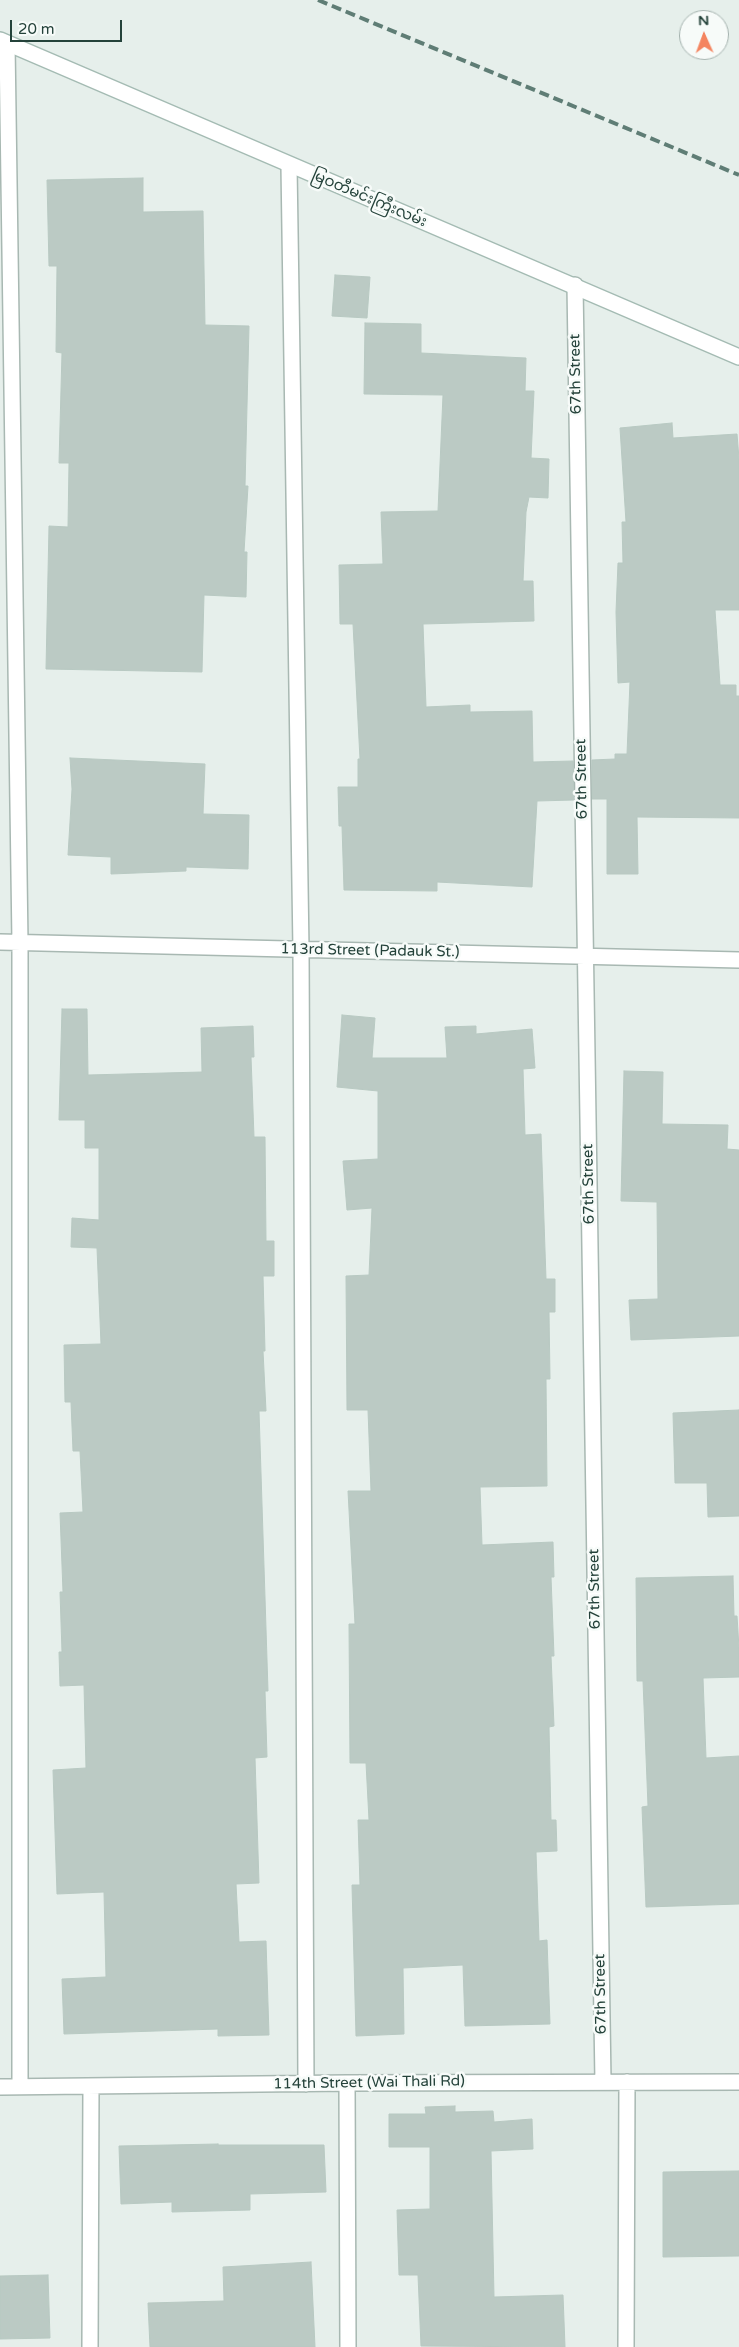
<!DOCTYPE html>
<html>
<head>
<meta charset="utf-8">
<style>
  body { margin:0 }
  #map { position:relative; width:739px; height:2347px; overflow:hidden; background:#e6efeb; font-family:"Varela Round",sans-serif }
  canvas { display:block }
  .north { position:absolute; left:679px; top:10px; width:50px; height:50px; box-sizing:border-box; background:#f7fbf9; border:1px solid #a3b1ad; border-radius:50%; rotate:358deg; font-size:14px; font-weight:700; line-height:20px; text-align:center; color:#24423a }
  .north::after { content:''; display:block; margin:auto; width:18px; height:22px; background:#f4845f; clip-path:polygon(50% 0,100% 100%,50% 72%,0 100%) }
  .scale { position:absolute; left:10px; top:20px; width:112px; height:22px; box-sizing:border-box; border:2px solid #24423a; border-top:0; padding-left:6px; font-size:15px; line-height:18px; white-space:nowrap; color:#24423a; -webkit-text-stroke:4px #f7fbf9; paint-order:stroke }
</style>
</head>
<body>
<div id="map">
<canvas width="739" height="2347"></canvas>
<div class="north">N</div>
<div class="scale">20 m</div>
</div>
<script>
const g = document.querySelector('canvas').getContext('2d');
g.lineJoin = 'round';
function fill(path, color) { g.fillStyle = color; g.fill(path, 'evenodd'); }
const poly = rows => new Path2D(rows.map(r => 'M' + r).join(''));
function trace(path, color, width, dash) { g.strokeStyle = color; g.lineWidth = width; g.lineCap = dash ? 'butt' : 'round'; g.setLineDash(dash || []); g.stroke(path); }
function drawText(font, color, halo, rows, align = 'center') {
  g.font = font + ' "Varela Round","Noto Sans Myanmar",sans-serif'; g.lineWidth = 5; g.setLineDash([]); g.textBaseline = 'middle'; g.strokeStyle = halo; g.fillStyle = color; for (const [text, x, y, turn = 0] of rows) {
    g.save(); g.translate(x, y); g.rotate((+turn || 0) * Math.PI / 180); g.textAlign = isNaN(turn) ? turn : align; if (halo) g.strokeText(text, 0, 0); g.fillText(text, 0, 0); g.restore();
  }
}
const building = poly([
  [143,178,143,212,203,211,205,325,249,326,245,486,248,486,244,552,247,552,246,597,204,595,202,672,46,669,49,526,68,527,69,463,59,463,62,353,56,352,57,266,49,266,47,180,143,178],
  [335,275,370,277,367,318,332,316,335,275],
  [365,323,421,324,421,353,526,358,525,391,534,391,531,458,549,459,548,498,529,497,526,512,523,581,533,581,534,621,423,624,426,707,470,705,470,712,532,711,533,762,573,761,574,800,537,801,532,887,437,882,437,891,344,890,342,826,339,826,338,787,358,787,358,759,360,759,353,624,340,624,339,565,383,564,381,512,438,511,443,395,364,394,365,323],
  [672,423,673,438,737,434,739,459,739,610,715,610,720,685,736,685,736,696,739,696,739,818,637,817,638,874,607,874,607,799,592,799,592,760,615,759,615,754,627,754,630,682,618,683,616,612,618,563,623,563,622,522,626,522,620,428,672,423],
  [70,758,205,764,203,814,249,815,248,869,186,867,186,871,111,874,111,857,68,855,72,789,70,758],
  [62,1009,87,1009,88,1075,202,1072,201,1028,253,1026,254,1057,251,1057,254,1137,265,1137,266,1241,274,1241,274,1276,263,1276,265,1351,263,1351,266,1411,259,1411,268,1691,265,1691,267,1757,255,1758,259,1883,236,1884,239,1942,266,1941,269,2035,218,2036,218,2029,64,2034,62,1979,106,1977,104,1892,57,1894,53,1770,86,1768,84,1685,60,1686,59,1652,62,1652,60,1592,63,1592,60,1513,83,1512,80,1451,73,1451,71,1402,65,1402,64,1345,101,1344,97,1248,71,1247,72,1218,99,1220,99,1148,85,1148,85,1120,59,1120,62,1009],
  [342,1015,375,1018,372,1058,447,1058,445,1027,476,1026,476,1034,532,1029,535,1068,523,1069,525,1135,541,1134,546,1279,555,1279,555,1312,549,1312,550,1379,546,1379,547,1486,480,1487,482,1545,553,1542,554,1577,551,1577,554,1656,551,1656,554,1726,549,1727,551,1820,556,1820,557,1851,536,1852,539,1941,547,1940,550,2024,465,2026,463,1965,403,1968,404,2034,356,2036,352,1885,360,1885,358,1820,369,1820,366,1763,350,1763,349,1624,355,1624,348,1491,371,1491,368,1410,347,1410,346,1276,369,1275,372,1208,347,1210,343,1161,378,1159,378,1091,337,1087,342,1015],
  [624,1071,663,1072,662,1124,728,1125,727,1149,739,1150,739,1336,631,1340,629,1300,658,1299,657,1202,621,1201,624,1071],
  [739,1410,739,1516,708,1517,707,1483,675,1483,673,1413,739,1410],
  [733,1576,734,1616,737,1616,739,1648,739,1677,703,1678,706,1758,739,1756,739,1904,646,1907,642,1807,648,1806,643,1681,637,1681,636,1578,733,1576],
  [455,2106,455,2112,493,2111,494,2122,532,2119,533,2149,491,2151,494,2297,563,2295,565,2347,421,2346,418,2275,399,2275,397,2210,430,2209,430,2147,389,2147,389,2114,426,2114,425,2107,455,2106],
  [218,2144,218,2145,324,2145,326,2192,250,2194,250,2210,172,2212,172,2202,121,2204,119,2146,218,2144],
  [739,2171,739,2256,663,2257,663,2172,739,2171],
  [311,2262,315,2347,150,2347,148,2303,224,2301,223,2267,311,2262],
  [48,2275,50,2338,0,2339,0,2276,48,2275]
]);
const street = poly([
  [7,44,20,942,20,2087],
  [289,166,301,950,306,2084],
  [575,285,603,2082],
  [0,942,739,960],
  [347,2083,348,2347],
  [0,2087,347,2083,739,2082],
  [90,2347,91,2086],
  [626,2347,627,2082]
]);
const secondary = poly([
  [0,40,739,357]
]);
const rail = poly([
  [318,0,739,175]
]);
const streetNames = [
  ["မြဝတီမင်းကြီးလမ်း",369,199,23],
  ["67th Street",576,374,-91],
  ["67th Street",582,779,-91],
  ["113rd Street (Padauk St.)",370,951,1],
  ["67th Street",589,1184,-91],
  ["67th Street",595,1589,-91],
  ["67th Street",601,1994,-91],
  ["114th Street (Wai Thali Rd)",369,2083,-1]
];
fill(building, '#bbcac4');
trace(building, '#b8c9c2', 1);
trace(street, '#a8b8b2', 18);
trace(secondary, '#a4bbb3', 18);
trace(street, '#fff', 15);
trace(secondary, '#fff', 15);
trace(rail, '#5f7d75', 4, [10, 5]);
drawText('15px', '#24423a', '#f7fbf9', streetNames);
</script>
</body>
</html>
